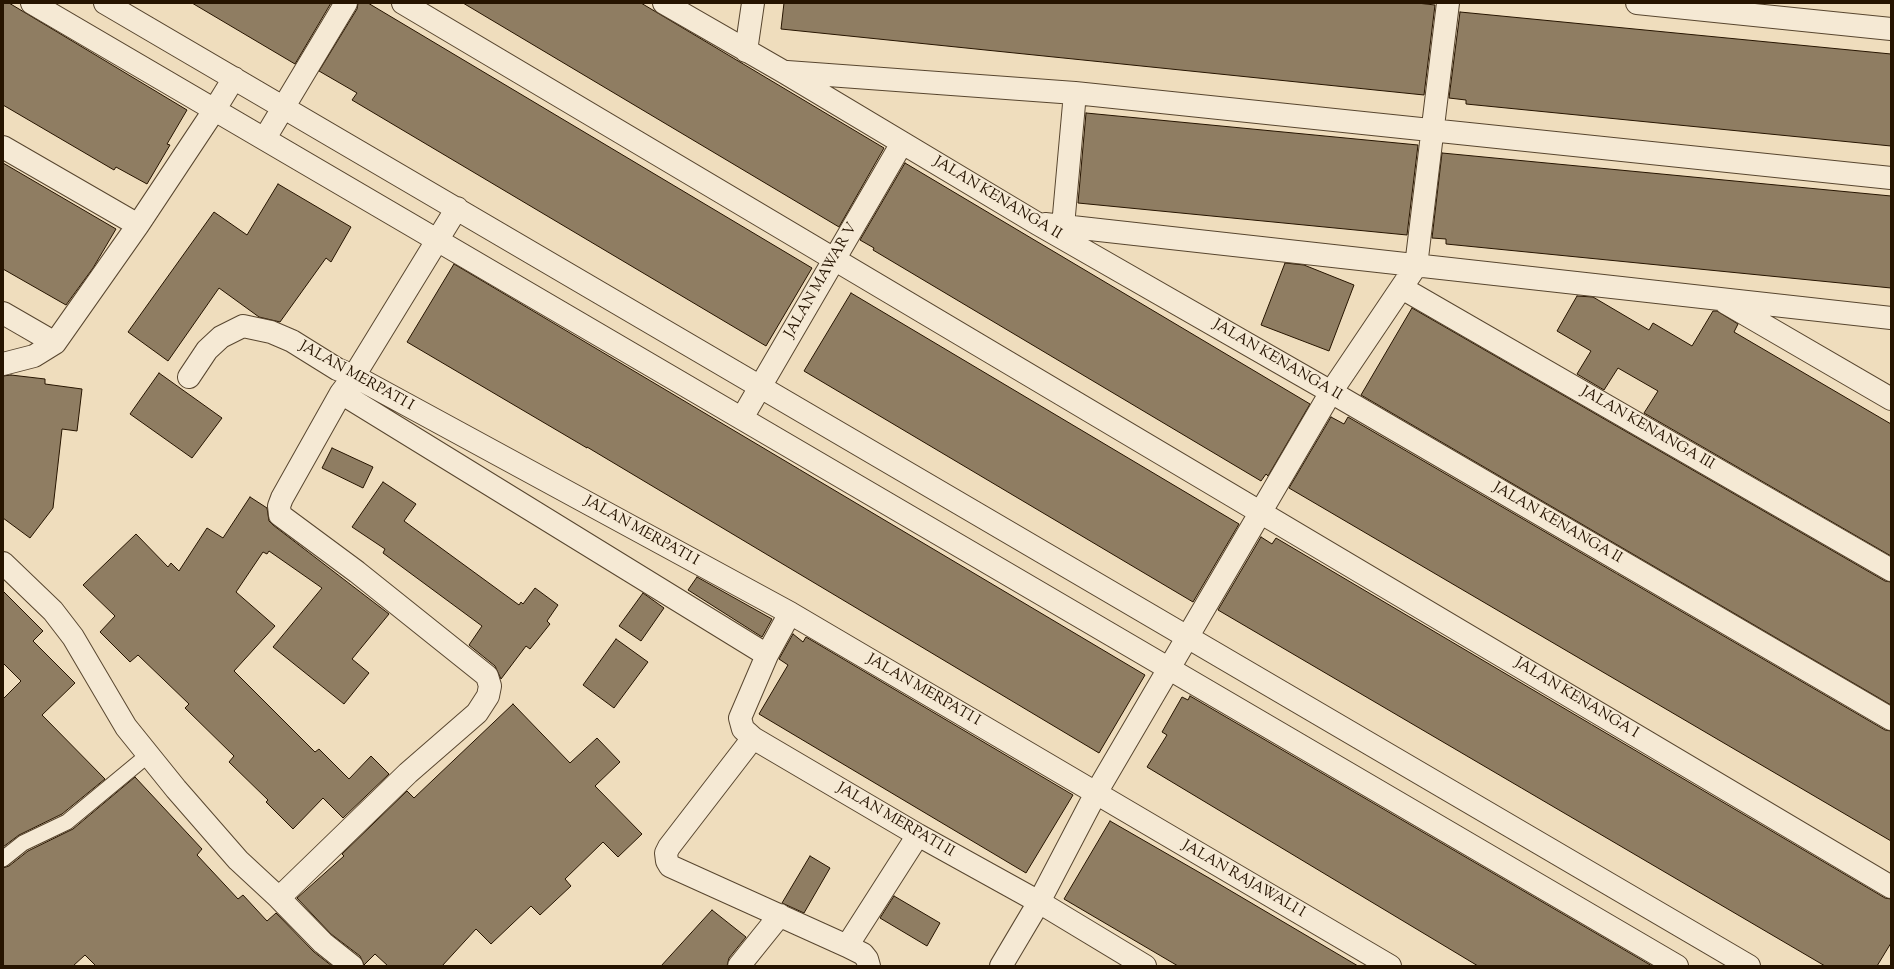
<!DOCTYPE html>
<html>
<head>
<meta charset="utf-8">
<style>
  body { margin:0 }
  #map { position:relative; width:1894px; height:969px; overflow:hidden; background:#efddbd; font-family:"Sorts Mill Goudy",serif }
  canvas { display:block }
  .frame { position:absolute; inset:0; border:4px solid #261400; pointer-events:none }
</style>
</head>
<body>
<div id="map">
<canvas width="1894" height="969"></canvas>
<div class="frame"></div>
</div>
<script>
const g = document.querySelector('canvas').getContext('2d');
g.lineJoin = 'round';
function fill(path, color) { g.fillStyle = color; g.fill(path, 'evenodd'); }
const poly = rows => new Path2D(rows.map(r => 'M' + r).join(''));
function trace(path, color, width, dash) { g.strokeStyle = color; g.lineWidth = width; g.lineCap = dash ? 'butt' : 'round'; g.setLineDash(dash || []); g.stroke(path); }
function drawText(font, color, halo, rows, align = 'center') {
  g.font = font + ' "Sorts Mill Goudy",serif'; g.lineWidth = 3; g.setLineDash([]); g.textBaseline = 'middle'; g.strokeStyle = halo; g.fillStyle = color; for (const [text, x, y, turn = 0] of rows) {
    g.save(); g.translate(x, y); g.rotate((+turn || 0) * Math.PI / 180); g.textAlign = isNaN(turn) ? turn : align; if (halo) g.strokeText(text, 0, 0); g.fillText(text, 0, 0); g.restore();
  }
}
const building = poly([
  [3,3,9,3,187,110,167,144,170,145,147,184,116,167,114,170,3,105,3,3],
  [192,3,331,3,295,64,192,3],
  [358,3,368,3,812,268,766,346,352,100,357,93,319,71,357,9,358,3],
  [463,3,641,3,884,148,839,227,463,3],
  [784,3,1417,3,1435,5,1424,95,781,29,784,3],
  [1460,12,1891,54,1891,146,1466,104,1466,100,1449,98,1460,12],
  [1086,113,1418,145,1407,235,1078,203,1086,113],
  [1442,153,1891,196,1891,288,1446,244,1446,239,1432,238,1442,153],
  [3,163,116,229,93,268,66,305,3,269,3,163],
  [905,163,1310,404,1268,476,1266,474,1261,481,873,250,874,248,860,240,905,163],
  [278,184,351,227,331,262,326,258,280,322,259,317,219,288,168,361,128,332,214,212,247,235,278,184],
  [1285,263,1304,265,1354,285,1329,351,1261,325,1285,263],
  [454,264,1145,675,1099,753,587,447,587,448,407,342,454,264],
  [851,293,1239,524,1193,602,804,371,851,293],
  [1577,296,1593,297,1649,330,1653,323,1692,346,1713,311,1717,311,1738,324,1734,332,1891,424,1891,556,1644,413,1658,391,1618,368,1604,390,1577,374,1591,351,1557,331,1577,296],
  [1412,308,1885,581,1891,582,1891,705,1361,395,1412,308],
  [159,373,222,418,192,458,130,414,159,373],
  [11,375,45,379,45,384,82,389,77,431,62,429,53,508,30,538,3,518,3,376,11,375],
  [1331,417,1344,424,1348,417,1885,730,1891,731,1891,841,1289,488,1331,417],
  [332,448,373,467,363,488,322,468,332,448],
  [383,482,416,504,404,521,519,605,521,602,523,604,535,588,558,605,547,621,550,624,530,649,526,646,501,679,495,666,469,645,482,626,383,553,385,549,352,527,383,482],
  [250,497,267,508,269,521,273,525,389,614,352,659,369,673,344,704,273,647,322,588,269,551,267,554,263,552,236,592,275,626,234,671,315,752,319,749,349,779,371,756,389,774,343,818,323,798,293,829,266,802,268,800,229,762,234,756,185,708,189,704,138,655,130,662,100,632,115,616,83,585,136,534,168,567,171,563,179,571,207,528,223,538,250,497],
  [1261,537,1272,544,1276,538,1298,551,1885,898,1891,899,1891,943,1877,966,1825,966,1218,610,1261,537],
  [697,577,772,619,762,637,688,590,697,577],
  [3,591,43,631,33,641,75,683,42,715,105,779,62,814,19,835,3,847,3,699,21,681,3,663,3,591],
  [643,593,664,608,641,641,619,626,643,593],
  [793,634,803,642,806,637,1073,795,1026,873,759,714,788,665,779,659,793,634],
  [616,639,648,662,614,708,583,685,616,639],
  [1190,696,1652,966,1478,966,1147,767,1167,735,1162,732,1182,697,1188,700,1190,696],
  [513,704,570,763,597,738,620,762,595,786,642,834,618,857,603,842,565,879,571,886,540,915,531,906,491,944,476,929,442,966,388,966,375,954,364,965,360,956,331,934,297,898,344,856,342,854,407,791,414,798,513,704],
  [135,777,202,849,197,855,238,899,243,895,267,921,276,913,314,952,332,966,96,966,85,955,73,966,3,966,3,868,9,866,28,851,73,829,135,777],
  [1110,821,1209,878,1358,966,1178,966,1064,899,1110,821],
  [810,856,830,868,804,913,782,903,810,856],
  [894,896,940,923,927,946,880,918,894,896],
  [712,910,746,937,729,958,727,966,661,966,712,910]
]);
const service = poly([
  [3,859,23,843,67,822,148,755]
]);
const minor = poly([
  [32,3,1677,966],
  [105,3,1749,966],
  [403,3,1891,887],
  [664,3,784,72,1038,224,1331,392,1891,719],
  [1637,3,1891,29],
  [746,51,753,3],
  [787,72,1075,93,1891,178],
  [265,138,346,3],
  [3,147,138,225],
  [1045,224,1891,318],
  [1063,226,1075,93],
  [1402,288,1891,570],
  [1726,303,1891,399],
  [3,313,55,343],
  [3,364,34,356,55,343,138,225,215,109,234,78],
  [189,377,207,350,221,337,243,326,271,332,292,341,337,369,354,376,790,613,1390,966],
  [341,393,767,655],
  [742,418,902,143],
  [3,563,53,611,73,637,126,727,176,789,238,860,279,898,323,943,352,966],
  [790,613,767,655,740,718,743,729,753,738,669,847,666,853,667,861,670,866,847,946,918,835],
  [753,738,918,835,1039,902,1145,966],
  [279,898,408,773,477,713,488,696,490,686,487,676,357,572,280,515,279,506,282,498,341,393,354,376,457,208],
  [847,946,863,954,867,959,869,966],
  [739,966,780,915],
  [1001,966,1039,902,1096,793,1331,392,1416,266,1448,3]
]);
const streetNames = [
  ["JALAN KENANGA II",997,199,31],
  ["JALAN MAWAR V",822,281,-60],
  ["JALAN KENANGA II",1277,361,30],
  ["JALAN MERPATI I",356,377,29],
  ["JALAN KENANGA III",1647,429,30],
  ["JALAN KENANGA II",1557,524,30],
  ["JALAN MERPATI I",641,532,29],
  ["JALAN MERPATI I",923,691,30],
  ["JALAN KENANGA I",1576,699,31],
  ["JALAN MERPATI II",895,821,30],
  ["JALAN RAJAWALI I",1243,880,30]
];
fill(building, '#8f7d62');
trace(building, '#261400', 1);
trace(service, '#58462f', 17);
trace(minor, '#58462f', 24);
trace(service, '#f5e9d4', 15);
trace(minor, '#f5e9d4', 22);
drawText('15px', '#261400', '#f5e9d4', streetNames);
</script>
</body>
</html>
